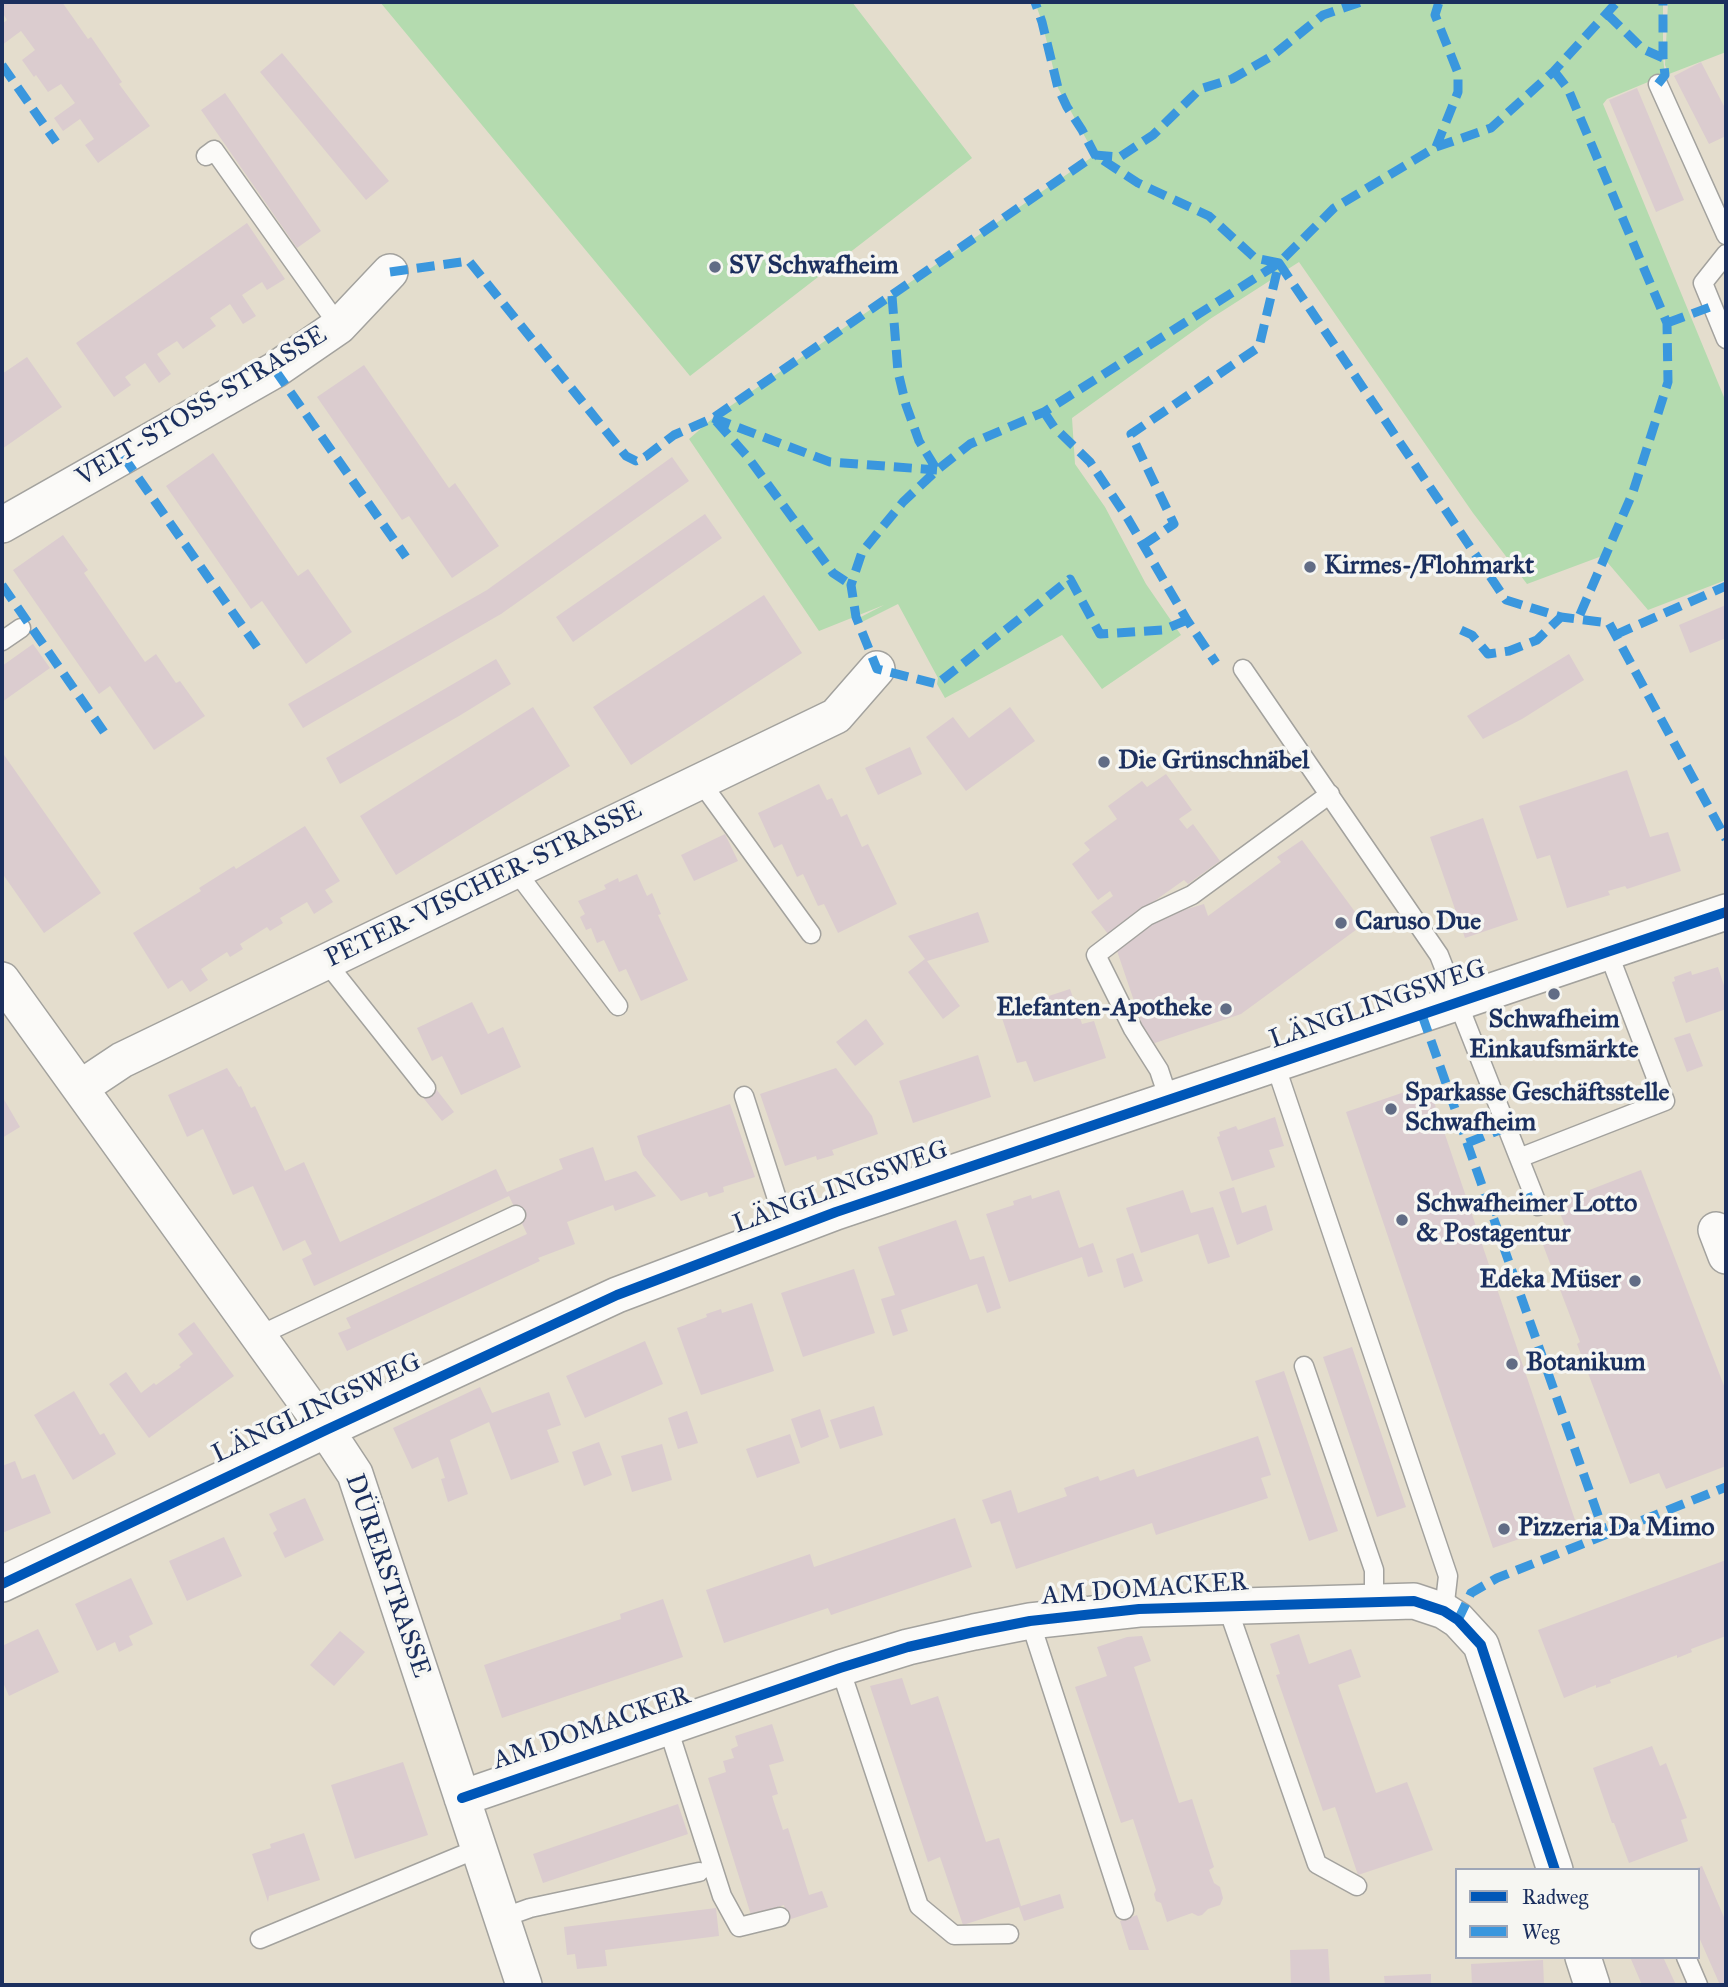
<!DOCTYPE html>
<html>
<head>
<meta charset="utf-8">
<style>
  body { margin:0 }
  #map { position:relative; width:1728px; height:1987px; overflow:hidden; background:#e4ddcd; font-family:"IM FELL Great Primer",serif }
  canvas { display:block }
  .frame { position:absolute; inset:0; border:4px solid #1b2f5e; pointer-events:none }
  .legend { position:absolute; left:1455px; top:1868px; width:245px; height:91px; box-sizing:border-box; background:#f6f6f2; border:2px solid #9ea6b7; margin:0; padding:9px 12px; list-style:none; font-size:21px; color:#1b2f5e }
  .legend li { display:flex; align-items:center; gap:14px; height:35px }
  .legend b { width:35px; border:2px solid #9ea6b7 }
</style>
</head>
<body>
<div id="map">
<canvas width="1728" height="1987"></canvas>
<div class="frame"></div>
<ul class="legend">
<li><b style="height:9px;background:#0057b8"></b>Radweg</li>
<li><b style="height:9px;background:#3a97de"></b>Weg</li>
</ul>
</div>
<script>
const g = document.querySelector('canvas').getContext('2d');
g.lineJoin = 'round';
function fill(path, color) { g.fillStyle = color; g.fill(path, 'evenodd'); }
const poly = rows => new Path2D(rows.map(r => 'M' + r).join(''));
function trace(path, color, width, dash) { g.strokeStyle = color; g.lineWidth = width; g.lineCap = dash ? 'butt' : 'round'; g.setLineDash(dash || []); g.stroke(path); }
function drawText(font, color, halo, rows, align = 'center') {
  g.font = font + ' "IM FELL Great Primer",serif'; g.lineWidth = 7; g.setLineDash([]); g.textBaseline = 'middle'; g.strokeStyle = halo; g.fillStyle = color; for (const [text, x, y, turn = 0] of rows) {
    g.save(); g.translate(x, y); g.rotate((+turn || 0) * Math.PI / 180); g.textAlign = isNaN(turn) ? turn : align; if (halo) g.strokeText(text, 0, 0); g.fillText(text, 0, 0); g.restore();
  }
}
const green = poly([
  [380,2,852,2,972,158,690,376],
  [1035,2,1663,2,1663,58,1665,75,1607,99,1603,104,1726,402,1726,580,1648,610,1602,556,1527,584,1473,513,1299,262,1210,319,1072,418,1075,464,1105,507,1146,584,1181,635,1102,689,1062,635,945,698,937,684,938,678,898,604,856,625,855,620,884,605,819,631,689,439,713,418,1095,155,1058,88,1042,22],
  [1668,2,1726,2,1726,52,1669,74,1665,65]
]);
const building = poly([
  [2,2,62,2,88,39,91,37,122,82,119,84,150,126,98,163,85,145,94,139,80,119,63,131,54,118,75,103,61,84,48,92,36,75,34,77,22,60,35,50,21,31,2,45,2,24,7,20,2,12],
  [282,53,389,181,366,200,260,72],
  [1701,62,1726,110,1726,136,1709,144,1674,76],
  [1637,88,1684,200,1656,212,1609,100],
  [225,93,321,231,297,248,201,110],
  [247,223,285,279,267,290,262,282,242,295,256,316,243,324,230,304,210,318,216,326,183,349,177,341,157,354,171,374,159,383,145,363,125,377,131,385,114,397,76,343],
  [27,357,62,407,2,449,2,374],
  [364,365,449,488,455,483,499,546,452,578,409,516,402,520,317,397],
  [213,453,298,576,308,569,352,632,306,664,262,601,251,609,166,486],
  [672,457,689,481,501,614,303,728,288,704,487,590],
  [705,514,722,538,573,642,556,617],
  [63,535,88,570,84,573,145,662,156,654,176,683,180,681,205,716,154,750,110,686,99,694,13,570],
  [764,595,802,653,631,765,593,707],
  [1726,605,1726,638,1690,653,1679,625],
  [33,644,50,668,2,702,2,666],
  [1569,654,1584,680,1522,719,1483,739,1467,716],
  [496,659,511,684,459,716,340,784,326,758],
  [533,707,570,766,396,875,360,816],
  [1010,707,1035,741,966,791,926,737,953,717,969,738],
  [910,747,922,774,878,795,865,768],
  [2,752,101,893,44,933,2,873],
  [1627,770,1650,837,1668,832,1681,871,1627,889,1625,886,1608,891,1610,895,1567,908,1550,855,1537,859,1519,806],
  [1166,774,1192,810,1179,819,1187,829,1193,824,1220,861,1188,884,1184,880,1108,934,1091,912,1113,896,1110,891,1098,900,1072,864,1090,850,1084,843,1117,819,1108,806,1142,781,1147,787],
  [819,784,827,800,832,798,841,817,847,814,862,847,868,844,897,904,838,933,824,904,818,906,803,874,797,877,782,844,774,848,758,813],
  [1483,818,1518,920,1465,938,1430,837],
  [305,826,340,881,325,890,333,902,314,914,307,902,280,918,283,923,270,931,267,927,240,944,243,949,230,957,227,952,201,969,208,980,190,992,182,980,168,989,133,933,201,891,199,888,234,866,236,869],
  [725,834,738,861,694,881,681,855],
  [1302,840,1364,924,1241,1014,1149,1045,1116,948,1157,918,1204,904,1208,916,1281,862,1277,857],
  [637,874,647,896,652,893,661,914,658,915,688,980,641,1001,626,969,619,972,604,940,597,943,591,928,586,930,580,917,585,914,578,901,606,889,604,885,618,878,619,882],
  [978,912,989,942,927,961,960,1006,943,1019,908,972,925,959,908,936],
  [1718,967,1726,992,1726,1009,1686,1023,1672,982,1675,981,1674,977,1691,971,1692,975],
  [1070,989,1082,1024,1094,1021,1106,1058,1034,1082,1026,1061,1017,1063,1000,1012],
  [472,1002,488,1034,503,1027,521,1067,461,1095,442,1056,432,1061,417,1028],
  [866,1019,884,1044,855,1066,836,1042],
  [1690,1033,1703,1066,1687,1072,1674,1038],
  [978,1055,991,1097,913,1123,899,1081],
  [227,1068,239,1087,241,1086,251,1108,255,1106,285,1171,304,1162,340,1242,496,1169,507,1192,563,1169,559,1159,593,1147,605,1181,636,1171,656,1196,615,1211,613,1205,567,1222,575,1244,538,1258,540,1261,347,1351,338,1333,351,1328,346,1318,527,1234,509,1196,314,1286,302,1259,312,1254,305,1240,283,1251,253,1186,233,1195,203,1129,187,1137,168,1095],
  [836,1068,872,1116,878,1134,832,1150,834,1155,817,1160,816,1156,785,1166,760,1094],
  [1428,1084,1575,1520,1493,1548,1346,1112],
  [433,1085,454,1112,442,1121,421,1095],
  [2,1096,20,1127,2,1138],
  [730,1104,755,1177,723,1187,724,1192,709,1197,707,1192,681,1201,643,1155,637,1136],
  [1275,1117,1284,1146,1269,1150,1275,1167,1232,1181,1217,1137,1220,1136,1219,1132,1236,1126,1238,1130],
  [1641,1170,1726,1391,1726,1466,1666,1489,1659,1473,1630,1484,1577,1344,1580,1342,1540,1237,1566,1228,1556,1203],
  [1234,1187,1242,1213,1266,1205,1273,1230,1237,1245,1219,1192],
  [1059,1190,1079,1248,1093,1243,1103,1272,1088,1277,1082,1257,1009,1282,986,1214,1014,1205,1013,1201,1031,1195,1032,1199],
  [1183,1190,1191,1213,1213,1207,1230,1257,1208,1264,1198,1234,1141,1253,1126,1208],
  [956,1220,970,1260,984,1256,1001,1308,987,1313,977,1284,901,1310,908,1331,893,1336,881,1299,895,1295,878,1247],
  [1133,1253,1143,1281,1124,1288,1116,1259],
  [854,1269,875,1333,803,1357,781,1293],
  [752,1303,774,1371,701,1395,677,1328,707,1317,706,1314,721,1309,722,1313],
  [194,1322,234,1376,149,1438,109,1384,126,1372,141,1393,154,1383,156,1385,181,1367,179,1365,193,1354,178,1334],
  [645,1341,663,1384,585,1418,566,1376],
  [1352,1347,1406,1507,1377,1517,1323,1357],
  [1284,1371,1338,1531,1309,1541,1255,1381],
  [480,1387,492,1413,549,1392,561,1425,547,1430,559,1462,511,1480,489,1422,450,1440,468,1494,448,1502,441,1479,445,1478,438,1457,412,1469,393,1428],
  [74,1391,100,1435,104,1433,116,1454,73,1480,34,1415],
  [874,1406,883,1435,840,1449,830,1420],
  [820,1409,829,1437,801,1448,791,1419],
  [687,1411,698,1443,678,1449,668,1418],
  [790,1434,800,1463,757,1478,746,1449],
  [1258,1436,1271,1475,1261,1478,1268,1498,1156,1535,1152,1523,1016,1569,1000,1521,991,1524,982,1500,1011,1490,1018,1513,1067,1496,1064,1488,1098,1476,1100,1481,1134,1469,1137,1477],
  [599,1442,612,1475,584,1486,572,1452],
  [662,1444,672,1480,632,1492,621,1456],
  [15,1461,22,1479,35,1474,51,1513,2,1533,2,1466],
  [305,1498,324,1540,285,1558,273,1533,277,1530,269,1514],
  [955,1518,972,1567,831,1615,828,1608,724,1643,706,1590,810,1554,814,1567],
  [224,1537,242,1576,187,1601,169,1561],
  [1726,1560,1726,1636,1691,1649,1692,1652,1677,1658,1677,1655,1610,1680,1611,1683,1596,1688,1596,1685,1564,1698,1538,1630],
  [131,1578,153,1624,129,1636,133,1645,119,1652,115,1642,97,1651,75,1604],
  [663,1599,683,1657,502,1718,484,1665,621,1619,620,1614],
  [38,1629,59,1672,9,1696,2,1680,2,1646],
  [340,1631,365,1652,334,1686,310,1665],
  [1299,1634,1309,1664,1351,1649,1361,1677,1338,1685,1376,1793,1407,1782,1433,1850,1358,1875,1335,1807,1323,1811,1276,1675,1280,1674,1270,1644],
  [1142,1636,1151,1661,1134,1667,1179,1803,1192,1799,1214,1867,1209,1870,1214,1883,1220,1887,1223,1898,1220,1905,1208,1909,1202,1915,1198,1916,1192,1913,1167,1922,1161,1903,1156,1901,1154,1894,1156,1890,1133,1819,1121,1823,1075,1687,1107,1676,1097,1647,1127,1637],
  [902,1678,911,1705,938,1696,986,1842,999,1838,1021,1906,1060,1894,1064,1908,1024,1921,1019,1907,963,1925,940,1857,928,1862,870,1686],
  [772,1724,784,1761,769,1765,778,1794,772,1796,783,1830,788,1828,809,1895,822,1891,828,1907,788,1920,784,1905,751,1915,708,1778,726,1772,723,1761,734,1758,731,1749,738,1746,735,1736],
  [1652,1746,1660,1766,1666,1763,1687,1818,1681,1820,1688,1841,1629,1863,1614,1823,1612,1823,1593,1768],
  [403,1762,428,1835,355,1859,331,1785],
  [678,1804,688,1834,543,1883,533,1854],
  [304,1833,320,1880,269,1896,268,1902,252,1854,271,1848,270,1844],
  [1702,1866,1726,1922,1726,1985,1720,1985,1698,1935,1698,1870,1692,1870],
  [716,1908,719,1936,605,1950,607,1966,577,1969,575,1954,567,1955,564,1927],
  [1137,1915,1149,1950,1129,1950,1120,1921],
  [1328,1949,1330,1985,1291,1985,1290,1950],
  [1630,1957,1663,1957,1676,1985,1642,1985],
  [1543,1960,1544,1985,1472,1985,1471,1964],
  [1431,1974,1431,1985,1385,1985,1384,1976]
]);
const lane = poly([
  [1658,84,1726,235],
  [206,156,214,150,339,326],
  [1726,254,1703,283,1726,339],
  [2,641,21,628],
  [1243,669,1439,955,1519,1158,1665,1101,1608,952],
  [700,781,811,934],
  [515,870,618,1006],
  [326,962,426,1088],
  [1275,1064,1448,1576,1444,1611],
  [744,1096,787,1230],
  [1169,1100,1159,1070,1133,1029,1096,955,1147,916,1192,895,1330,794],
  [1519,1158,1538,1206],
  [258,1336,516,1215],
  [1304,1366,1374,1570,1374,1603],
  [1227,1606,1317,1864,1357,1886],
  [1030,1621,1124,1910],
  [840,1668,919,1906,954,1935,1009,1934],
  [668,1728,722,1896,739,1927,780,1917],
  [502,1918,530,1908,699,1872],
  [260,1939,479,1848],
  [1686,1957,1698,1985]
]);
const street = poly([
  [2,525,275,370,339,326,390,272],
  [2,980,326,1430,355,1474,524,1985],
  [80,1088,122,1060,836,716,877,669],
  [1716,1230,1726,1256],
  [2,1584,326,1430,617,1295,836,1212,1726,912],
  [462,1798,840,1668,908,1647,974,1632,1030,1621,1139,1609,1414,1601,1444,1611,1458,1620,1481,1645,1555,1870],
  [1583,1957,1592,1985]
]);
const quiet = poly([
  [1607,14,1643,49,1663,58],
  [2,65,56,142],
  [1554,71,1568,89,1667,323,1668,382,1633,492,1578,619],
  [1658,84,1665,75,1663,58,1663,2],
  [1436,147,1491,128,1554,71,1617,2],
  [1279,263,1506,600,1561,617,1609,623,1726,839],
  [390,272,469,261,626,456,636,461,645,457,674,435,713,418,1095,155,1082,130,1067,107,1058,88,1042,22,1035,2],
  [892,296,898,372,906,405,919,441,937,470],
  [1667,323,1713,306],
  [275,370,406,557],
  [1044,412,1054,427,1090,462,1128,519,1187,620,1216,663],
  [713,418,830,462,937,470],
  [716,421,747,456,833,573,851,585],
  [123,456,257,647],
  [1143,545,1174,524,1131,434,1259,347,1279,263,1255,258,1209,216,1138,183,1095,155,1120,157,1153,135,1200,89,1232,79,1272,56,1323,15,1361,2],
  [2,585,104,732],
  [1187,620,1163,630,1100,634,1070,579,937,684,877,669,856,617,851,585,862,552,903,502,937,470,970,444,1044,412,1279,263,1334,208,1436,147,1458,92,1458,73,1435,15,1439,2],
  [1461,630,1472,635,1488,654,1509,651,1537,640,1561,617],
  [1615,635,1726,586],
  [1422,1015,1605,1535],
  [1467,1143,1507,1127],
  [1491,1212,1534,1196],
  [1458,1620,1471,1593,1497,1578,1726,1487]
]);
const cycleway = poly([
  [2,1584,326,1430,617,1295,836,1212,1726,912],
  [462,1798,840,1668,908,1647,974,1632,1030,1621,1139,1609,1414,1601,1444,1611,1458,1620,1481,1645,1555,1870]
]);
const markers = [
  [715,267,7,"#616c85"],
  [1310,567,7,"#616c85"],
  [1104,762,7,"#616c85"],
  [1341,923,7,"#616c85"],
  [1554,994,7,"#616c85"],
  [1226,1009,7,"#616c85"],
  [1391,1109,7,"#616c85"],
  [1402,1220,7,"#616c85"],
  [1635,1281,7,"#616c85"],
  [1512,1364,7,"#616c85"],
  [1504,1529,7,"#616c85"]
];
const poiNames = [
  ["SV Schwafheim",729,267],
  ["Kirmes-/Flohmarkt",1324,567],
  ["Die Grünschnäbel",1118,762],
  ["Caruso Due",1355,923],
  ["Elefanten-Apotheke",1212,1009,"right"],
  ["Schwafheim",1554,1021,"center"],
  ["Einkaufsmärkte",1554,1051,"center"],
  ["Sparkasse Geschäftsstelle",1405,1094],
  ["Schwafheim",1405,1124],
  ["Schwafheimer Lotto",1416,1205],
  ["& Postagentur",1416,1235],
  ["Edeka Müser",1621,1281,"right"],
  ["Botanikum",1526,1364],
  ["Pizzeria Da Mimo",1518,1529]
];
const streetNames = [
  ["VEIT-STOSS-STRASSE",202,407,-31],
  ["PETER-VISCHER-STRASSE",484,885,-26],
  ["LÄNGLINGSWEG",1378,1005,-19],
  ["LÄNGLINGSWEG",841,1188,-20],
  ["LÄNGLINGSWEG",317,1409,-25],
  ["DÜRERSTRASSE",387,1576,71],
  ["AM DOMACKER",1145,1590,-4],
  ["AM DOMACKER",592,1729,-19]
];
fill(green, '#b4dbaf');
fill(building, '#dbcccf');
trace(lane, '#a3a29e', 21);
trace(street, '#a3a29e', 38);
trace(lane, '#fbfaf8', 18);
trace(street, '#fbfaf8', 35);
trace(quiet, '#3a97de', 9, [18, 9]);
trace(cycleway, '#0057b8', 10);
for (const [x, y, r, color] of markers) { const dot = new Path2D(); dot.arc(x, y, r, 0, 2 * Math.PI); g.fillStyle = color; g.fill(dot); trace(dot, '#f6f6f2', 2.5); }
drawText('bold 26px', '#1b2f5e', '#f6f6f2', poiNames, 'left');
drawText('26px', '#1b2f5e', '#f6f6f2', streetNames);
</script>
</body>
</html>
